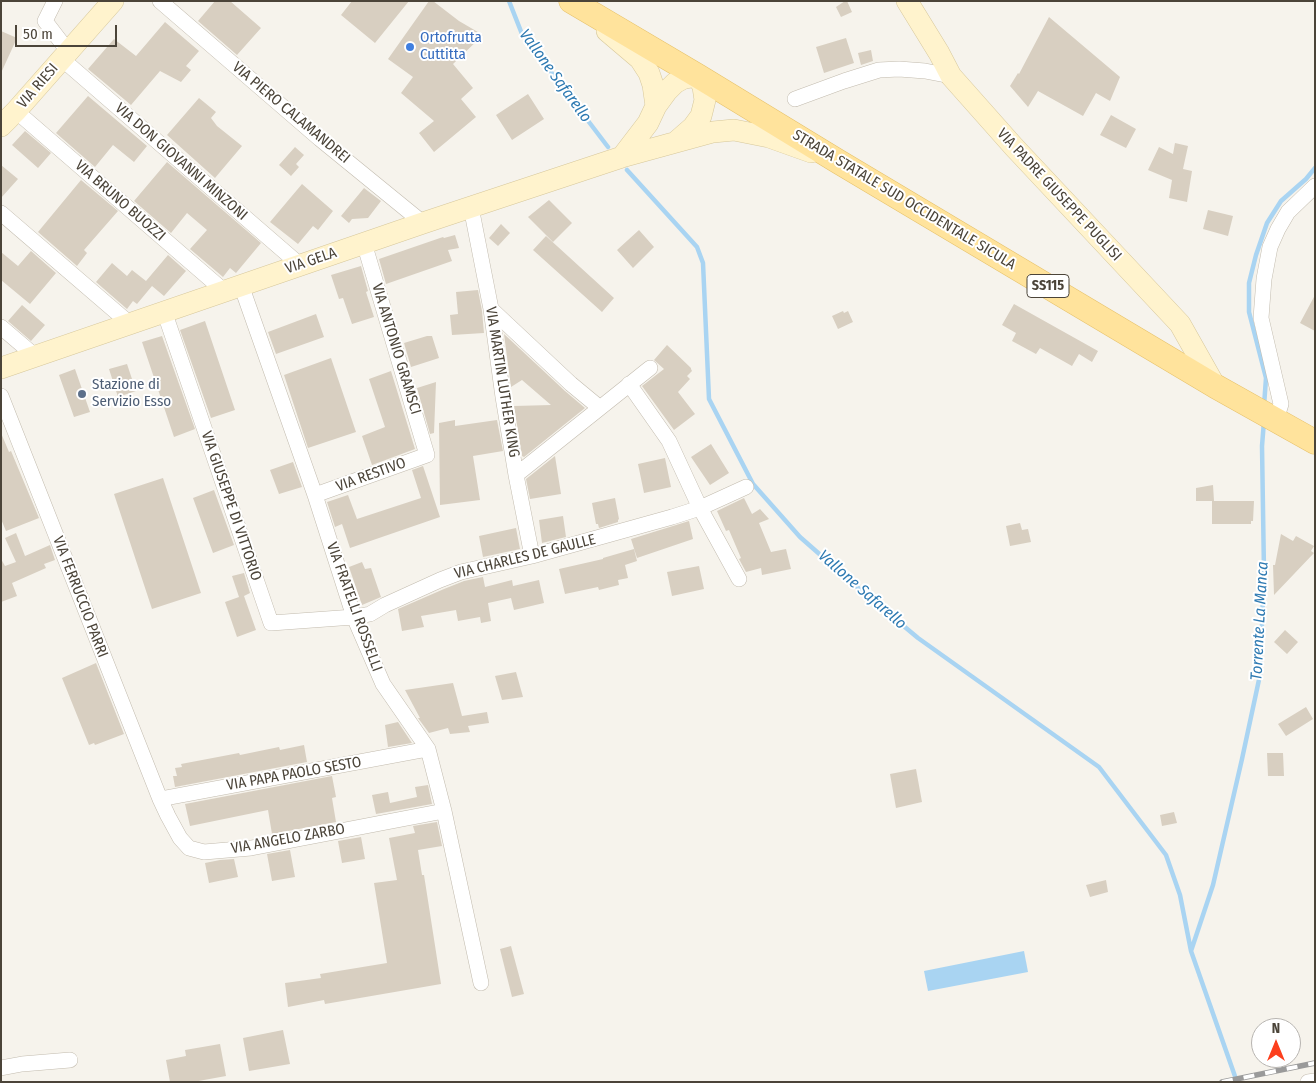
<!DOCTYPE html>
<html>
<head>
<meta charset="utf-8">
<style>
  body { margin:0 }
  #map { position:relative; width:1316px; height:1083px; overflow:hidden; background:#f6f3ec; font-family:"Fira Sans Condensed",sans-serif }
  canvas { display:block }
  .frame { position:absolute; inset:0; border:2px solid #4b4439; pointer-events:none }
  .north { position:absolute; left:1251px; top:1018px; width:50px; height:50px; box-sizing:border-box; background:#fff; border:1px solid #b7b4b0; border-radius:50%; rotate:0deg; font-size:14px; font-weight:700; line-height:20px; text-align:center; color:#4b4439 }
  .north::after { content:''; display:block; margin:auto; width:18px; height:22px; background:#fc3f1d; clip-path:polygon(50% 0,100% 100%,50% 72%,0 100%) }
  .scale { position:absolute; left:15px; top:25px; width:102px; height:22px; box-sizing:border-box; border:2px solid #4b4439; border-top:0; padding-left:6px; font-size:15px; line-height:18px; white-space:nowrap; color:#4b4439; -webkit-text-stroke:4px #fff; paint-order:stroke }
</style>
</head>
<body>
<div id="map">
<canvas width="1316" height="1083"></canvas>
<div class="frame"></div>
<div class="north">N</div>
<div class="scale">50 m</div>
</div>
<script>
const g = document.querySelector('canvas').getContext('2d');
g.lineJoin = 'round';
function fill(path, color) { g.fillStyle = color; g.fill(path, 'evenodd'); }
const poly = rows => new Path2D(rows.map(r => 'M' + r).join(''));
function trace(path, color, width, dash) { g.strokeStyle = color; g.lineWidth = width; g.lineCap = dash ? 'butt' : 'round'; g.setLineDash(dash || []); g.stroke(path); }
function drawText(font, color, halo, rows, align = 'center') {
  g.font = font + ' "Fira Sans Condensed",sans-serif'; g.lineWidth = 4; g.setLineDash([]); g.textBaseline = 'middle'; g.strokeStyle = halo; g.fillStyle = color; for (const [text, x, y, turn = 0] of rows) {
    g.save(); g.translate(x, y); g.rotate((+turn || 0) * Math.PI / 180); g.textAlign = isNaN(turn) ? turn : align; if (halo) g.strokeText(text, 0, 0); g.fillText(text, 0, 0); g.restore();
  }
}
const water = poly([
  [1024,951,1028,972,928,991,924,971]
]);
const stream = poly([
  [509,1,522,34,608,147],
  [627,170,697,247,703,263,709,399,753,484,800,537,857,587,918,638,1099,767,1166,855,1180,895,1191,951],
  [1264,406,1266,378,1249,312,1249,283,1256,255,1267,223,1281,201,1306,179,1315,168],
  [1237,1082,1191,951,1213,885,1242,759,1260,675,1264,572,1262,446,1264,421]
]);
const building = poly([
  [215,1,230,1,261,28,237,55,198,21],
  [352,1,409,1,375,43,341,15],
  [429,1,433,1,459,21,483,35,453,64,473,88,461,99,476,117,434,152,419,133,434,121,401,93,413,77,388,59],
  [845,1,847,1,852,12,841,17,836,7],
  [1049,17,1120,77,1110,101,1096,93,1083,116,1038,91,1028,107,1010,86,1018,73,1019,74],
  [165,22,199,51,186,66,191,70,181,82,160,71,131,105,88,69,114,39,136,56],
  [1,31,17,38,1,73],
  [846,38,854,63,824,73,816,47],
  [871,50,873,61,861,65,858,53],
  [528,94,544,119,512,140,496,115],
  [88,96,147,146,134,162,113,145,95,167,56,133],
  [199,98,216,112,211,118,217,126,242,146,215,178,167,135],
  [1111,115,1136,129,1126,148,1100,135],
  [25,131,51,153,38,168,12,145],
  [1175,143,1188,146,1183,169,1192,171,1187,202,1169,198,1172,180,1148,170,1159,147,1173,154],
  [295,147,304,155,296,164,299,167,291,176,279,165],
  [167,162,261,243,236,273,230,268,223,277,190,249,207,230,187,213,171,233,134,201],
  [1,165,18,179,1,198],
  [81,180,118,211,84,250,87,253,77,266,38,232],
  [302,184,333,211,318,230,313,226,298,244,270,222],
  [364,188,381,201,368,218,352,219,349,223,341,216],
  [549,200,572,223,553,242,528,217],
  [1208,210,1233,216,1228,236,1203,229],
  [501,224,510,233,498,246,489,238],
  [639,230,654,247,633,268,617,250],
  [455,235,459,248,448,250,452,261,386,284,379,259,443,237,444,238],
  [546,236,614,298,602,312,533,250],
  [31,251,56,273,30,304,1,280,1,252,18,266],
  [168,255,186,271,164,296,152,286,137,304,133,301,127,309,96,282,112,263,127,276,132,270,146,281],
  [361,266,368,291,366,292,374,317,352,324,343,298,339,299,331,275],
  [478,290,482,311,484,333,452,335,450,315,458,314,456,292],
  [1315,295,1315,331,1300,323],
  [1014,304,1098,351,1092,362,1079,354,1072,366,1040,348,1036,354,1012,341,1016,333,1002,325],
  [22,305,45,325,31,341,8,321],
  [843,311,844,313,848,311,853,322,838,329,832,316],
  [316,314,324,337,276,354,268,332],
  [205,321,235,410,211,418,180,330],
  [504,334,565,391,585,408,524,457,522,456,514,406,551,405,522,380,511,387],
  [162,336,195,429,174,437,142,342],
  [427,336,432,336,439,358,411,367,404,343],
  [667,345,691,368,691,369,692,371,687,376,690,379,678,392,695,414,674,430,642,386,664,369,654,360],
  [331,358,356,432,308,448,284,375],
  [127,364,136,391,118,397,109,369],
  [75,369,90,412,74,417,59,375],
  [391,371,415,449,372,465,362,436,385,427,369,379],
  [436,382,434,433,430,434,417,388],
  [455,420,455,426,497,420,503,451,473,456,480,500,440,505,439,423],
  [1,433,9,452,11,451,39,518,6,531,1,519],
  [711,444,729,473,710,485,691,457],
  [555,456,561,494,530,499,526,479],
  [665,458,671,487,644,493,638,464],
  [293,462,302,487,279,494,270,470],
  [423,466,440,517,350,548,342,524,335,527,327,502,348,495,357,519,421,498,412,470],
  [163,478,201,593,152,609,114,494],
  [1213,485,1214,501,1196,501,1196,488],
  [214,490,234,545,213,553,193,498],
  [615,498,619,519,618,520,618,522,599,528,598,524,596,524,592,503],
  [744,498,752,514,760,509,769,519,759,523,771,552,786,549,791,569,762,575,761,568,746,572,739,559,741,558,729,530,726,531,717,511],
  [1212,501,1254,501,1253,521,1251,521,1251,524,1212,524],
  [563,516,566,537,542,543,539,520],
  [689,521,693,539,637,558,631,539],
  [1020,523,1022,530,1028,529,1031,542,1010,546,1006,526],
  [516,528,520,549,483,557,479,536],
  [16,533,25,556,50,545,55,560,44,564,46,568,12,583,17,596,1,602,1,559,5,566,16,562,5,538],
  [1281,534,1293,541,1296,536,1314,546,1311,551,1314,553,1274,595,1273,565,1275,565],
  [634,549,637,561,625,565,628,578,618,580,619,585,599,590,598,587,565,594,559,569,603,559,603,558],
  [362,562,365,569,371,568,381,597,362,605,349,567],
  [699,566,704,589,672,596,667,572],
  [244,573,250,593,244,596,256,630,237,637,225,602,239,597,232,576],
  [483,577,485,587,512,580,513,586,539,580,544,603,514,610,511,598,488,603,491,621,481,623,480,617,458,621,456,610,421,616,424,627,402,631,398,609,444,589,464,581],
  [1285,630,1298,642,1287,654,1274,642],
  [96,663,124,734,95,745,94,743,89,745,62,678],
  [516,672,523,697,502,700,495,676],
  [453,683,462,716,487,712,489,723,468,726,470,732,450,734,448,728,429,733,418,718,420,718,405,690],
  [1306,707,1313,719,1286,736,1278,724],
  [398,722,412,743,388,747,385,725],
  [304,745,307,762,175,787,173,776,177,776,175,768,182,767,181,764,239,753,240,755,279,747,280,750],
  [1267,753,1283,753,1284,776,1268,776],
  [916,769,922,802,896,808,890,774],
  [332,776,336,797,332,798,336,822,272,834,268,810,190,826,185,804],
  [428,785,432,804,376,814,372,795,388,792,390,803,417,797,415,787],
  [1174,812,1177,823,1162,826,1160,815],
  [437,822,442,846,418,850,422,875,424,875,441,984,325,1004,324,1000,288,1007,285,983,321,978,320,974,387,963,374,883,397,880,389,838,415,833,413,826],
  [361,837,365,859,342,863,338,841],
  [290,850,295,877,272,881,267,854],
  [234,859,238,877,209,883,205,863,220,860],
  [1106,880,1108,892,1090,897,1086,885],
  [511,946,524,994,512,997,500,949],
  [283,1030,290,1064,249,1071,243,1038],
  [220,1044,226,1076,193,1082,170,1082,166,1060,186,1056,185,1050]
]);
const street = poly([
  [55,1,45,21,68,51],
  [160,1,320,139,423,223],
  [62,59,300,265],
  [795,99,844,81,879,70,899,69,925,71,951,76],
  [16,111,224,291],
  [471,207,491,309,503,397,516,475,532,556],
  [1,213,129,323],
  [241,285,315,495,354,617,383,684,428,749,444,811,481,983],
  [491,309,571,384,600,408],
  [164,311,271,623,354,617,370,614,385,605,440,580,461,572,532,556,672,517,700,508,746,487],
  [1,327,35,356],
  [629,384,669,441,700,508,739,579],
  [1,396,160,799,168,816,180,838,189,848,204,852,251,848,444,811],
  [1276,420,1281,404,1261,318,1264,279,1270,247,1278,229,1288,212,1315,186],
  [516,475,650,368],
  [315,495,427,455,364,243],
  [160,799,428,749],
  [1,1068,22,1064,70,1060],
  [1308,1082,1315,1081]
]);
const secondary = poly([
  [907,1,939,53,951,76,1014,147,1180,324,1215,386],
  [607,31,640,59,649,73,653,85,656,106,648,123,622,157],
  [656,106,667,91,675,83,684,78,698,76,703,87,705,100,701,116,693,127,677,141],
  [1,126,16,111,113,1],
  [1,368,423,223,453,213,622,157,713,132,734,130,769,137,811,152]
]);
const primary = poly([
  [571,1,698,76,839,162,1215,386,1315,442]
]);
const rail = poly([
  [1222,1082,1315,1063]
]);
const markers = [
  [410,47,5,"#3f7fe0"],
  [82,394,5,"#5c6f8a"]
];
const shields = [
  [1048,286,42]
];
const shieldNames = [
  ["SS115",1048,286]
];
const shopNames = [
  ["Ortofrutta",420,38],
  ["Cuttitta",420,55]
];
const streetNames = [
  ["VIA RIESI",38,86,-49],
  ["VIA PIERO CALAMANDREI",291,113,40],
  ["VIA DON GIOVANNI MINZONI",181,162,41],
  ["VIA PADRE GIUSEPPE PUGLISI",1059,195,47],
  ["STRADA STATALE SUD OCCIDENTALE SICULA",904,200,31],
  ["VIA BRUNO BUOZZI",120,201,41],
  ["VIA GELA",311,261,-19],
  ["VIA ANTONIO GRAMSCI",396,349,73],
  ["VIA MARTIN LUTHER KING",502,382,81],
  ["VIA RESTIVO",371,475,-20],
  ["VIA GIUSEPPE DI VITTORIO",231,506,71],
  ["VIA CHARLES DE GAULLE",525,557,-14],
  ["VIA FERRUCCIO PARRI",80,597,69],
  ["VIA FRATELLI ROSSELLI",354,607,70],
  ["VIA PAPA PAOLO SESTO",294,774,-10],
  ["VIA ANGELO ZARBO",288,839,-10]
];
const serviceNames = [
  ["Stazione di",92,385],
  ["Servizio Esso",92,402]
];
const waterNames = [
  ["Vallone Safarello",555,76,54],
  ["Vallone Safarello",862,590,41],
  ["Torrente La Manca",1260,621,-87]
];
fill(water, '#a9d4f2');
trace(stream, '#a9d4f2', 4.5);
fill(building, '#d8cfc1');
trace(street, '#c2bbae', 16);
trace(secondary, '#d6c79b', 22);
trace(primary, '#e6c16a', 25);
trace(street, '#fff', 15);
trace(secondary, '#fff3cd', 21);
trace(primary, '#ffe39c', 24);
trace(rail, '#9a9a9a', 5.5);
trace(rail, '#fff', 4, [11]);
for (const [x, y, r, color] of markers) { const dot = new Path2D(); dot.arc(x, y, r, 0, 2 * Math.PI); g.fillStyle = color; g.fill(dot); trace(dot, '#fff', 2); }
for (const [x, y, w] of shields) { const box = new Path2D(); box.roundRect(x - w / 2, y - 11.5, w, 23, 4); g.fillStyle = '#fff'; g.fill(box); trace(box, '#4b4439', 1); }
drawText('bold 14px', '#4b4439', null, shieldNames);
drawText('15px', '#366cbe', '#fff', shopNames, 'left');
drawText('15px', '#4b4439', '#fff', streetNames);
drawText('15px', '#4e5e75', '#fff', serviceNames, 'left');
drawText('italic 16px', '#2e7ab2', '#fff', waterNames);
</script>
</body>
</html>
